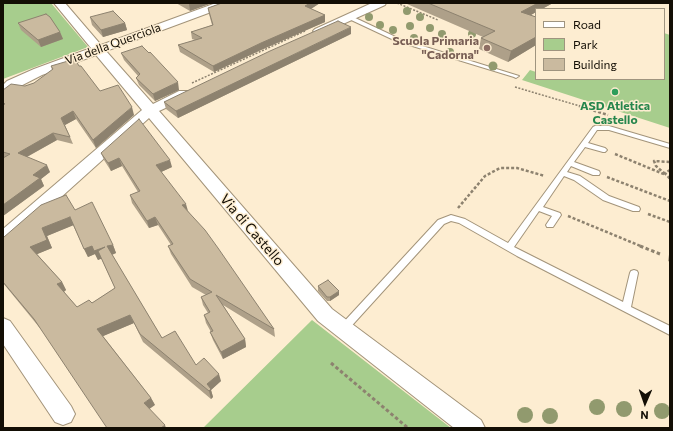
<!DOCTYPE html>
<html>
<head>
<meta charset="utf-8">
<style>
  body { margin:0 }
  #map { position:relative; width:673px; height:431px; overflow:hidden; background:#fdedd1; font-family:Commissioner,sans-serif }
  canvas { display:block }
  .frame { position:absolute; inset:0; border:4px solid #130e05; pointer-events:none }
  .legend { position:absolute; left:535px; top:8px; width:130px; height:72px; box-sizing:border-box; background:#fdedd1; border:1px solid #9f947f; margin:0; padding:5px 7px; list-style:none; font-size:12px; color:#130e05 }
  .legend li { display:flex; align-items:center; gap:8px; height:20px }
  .legend b { width:20px; border:1px solid #9f947f }
  .north { position:absolute; left:625px; top:383px; width:40px; height:40px; -webkit-text-stroke:3px #fdedd1; paint-order:stroke; rotate:182deg; font-size:11px; font-weight:700; line-height:16px; text-align:center; color:#130e05 }
  .north::after { content:''; display:block; margin:auto; width:14px; height:18px; background:#130e05; clip-path:polygon(50% 0,100% 100%,50% 72%,0 100%) }
</style>
</head>
<body>
<div id="map">
<canvas width="673" height="431"></canvas>
<div class="frame"></div>
<ul class="legend">
<li><b style="height:5px;background:#fff"></b>Road</li>
<li><b style="height:11px;background:#a7cd8d"></b>Park</li>
<li><b style="height:11px;background:#caba9f"></b>Building</li>
</ul>
<div class="north">N</div>
</div>
<script>
const g = document.querySelector('canvas').getContext('2d');
g.lineJoin = 'round';
function fill(path, color) { g.fillStyle = color; g.fill(path, 'evenodd'); }
const poly = rows => new Path2D(rows.map(r => 'M' + r).join(''));
function trace(path, color, width, dash) { g.strokeStyle = color; g.lineWidth = width; g.lineCap = dash ? 'butt' : 'round'; g.setLineDash(dash || []); g.stroke(path); }
function drawText(font, color, halo, rows, align = 'center') {
  g.font = font + ' Commissioner,sans-serif'; g.lineWidth = 3; g.setLineDash([]); g.textBaseline = 'middle'; g.strokeStyle = halo; g.fillStyle = color; for (const [text, x, y, turn = 0] of rows) {
    g.save(); g.translate(x, y); g.rotate((+turn || 0) * Math.PI / 180); g.textAlign = isNaN(turn) ? turn : align; if (halo) g.strokeText(text, 0, 0); g.fillText(text, 0, 0); g.restore();
  }
}
const green = poly([
  [3,3,51,3,88,47,3,79],
  [664,33,670,35,670,128,522,80,530,70,536,72,536,79,664,79],
  [312,320,451,428,203,428]
]);
const pathFar2 = poly([
  [397,3,438,20],
  [192,83,305,31],
  [515,87,583,107]
]);
const pathFar1 = poly([
  [579,106,608,115],
  [615,154,666,175],
  [670,170,665,173,670,179],
  [665,174,656,166,654,161,670,162],
  [607,177,670,201],
  [458,208,485,176,500,168,517,168,545,176],
  [648,214,670,222],
  [568,216,643,247]
]);
const path = poly([
  [640,246,660,254],
  [331,363,408,428]
]);
const lane = poly([
  [347,16,351,16,400,39,519,76,516,78,514,77,396,41,347,18,347,16],
  [595,126,609,126,670,144,670,148,609,130,597,130,588,143,605,148,607,150,605,152,603,152,585,147,574,162,599,171,600,173,599,175,593,175,571,166,567,172,580,176,609,196,639,207,640,209,639,211,633,211,603,200,574,180,564,176,543,207,560,213,561,215,553,227,547,227,546,225,552,216,539,211,514,247,623,302,630,273,631,271,634,270,637,271,638,273,631,307,670,326,670,335,517,256,459,223,451,221,444,224,346,332,343,333,340,332,338,329,340,326,438,220,451,215,465,219,508,243,593,127,595,126]
]);
const street = poly([
  [54,3,65,3,101,45,216,3,231,3,230,5,106,51,153,104,179,91,189,91,191,94,189,97,159,111,332,309,481,420,485,428,454,428,318,321,149,118,9,244,3,246,3,229,142,110,96,55,42,75,3,95,3,85,7,81,34,69,91,48,54,3],
  [372,3,386,3,385,5,323,33,319,34,315,33,313,31,315,29,372,3],
  [3,318,10,321,71,406,75,414,71,422,63,425,55,422,3,344,3,318]
]);
const trees = [
  [407,11,4],
  [369,17,4],
  [420,17,4],
  [380,25,4],
  [410,26,4],
  [430,28,4],
  [393,30,4],
  [442,34,4],
  [472,34,4],
  [414,38,4],
  [450,52,4],
  [493,66,4.5],
  [597,407,8],
  [624,409,8],
  [662,411,8],
  [525,415,8],
  [550,416,8]
];
const wall = poly([
  [176,3,212,3,190,11],
  [222,3,320,3,311,9,325,15,325,22,261,50,214,72,180,52,178,45,195,40,192,39,191,32,212,25,209,14,208,8],
  [407,3,553,3,542,9,536,9,536,12,531,15,536,17,536,45,508,62,479,49,481,38,483,37,407,4],
  [90,17,125,23,127,30,103,37,92,25],
  [18,23,60,32,63,39,41,47,21,30],
  [351,34,178,118,166,109,164,102],
  [121,53,179,90,155,101,139,85,136,78,138,76,124,60],
  [51,66,79,66,100,91,134,115,96,148,76,119,65,125,73,144,57,140,27,157,50,172,41,179,44,186,3,216,3,90,25,86,34,83,52,70],
  [101,153,172,167,161,172,188,211,274,329,275,337,223,305,245,339,246,347,223,359,213,340,210,332,211,332,206,323,204,315,208,313,203,305,201,297,206,295,192,287,171,254,168,246,171,245,158,225,149,228,132,203,130,195,138,192,122,166,111,171,104,160],
  [75,210,113,245,116,253,112,255,162,338,196,365,221,381,211,390,213,397,211,399,143,342,134,323,103,336,151,398,155,405,39,327,3,283,3,237],
  [73,225,88,257,95,254,98,260,101,258,115,288,92,303,77,307,64,292,66,290,62,282,37,254,52,248,47,236],
  [670,248,670,262,668,261],
  [318,286,339,295,330,301,327,301,318,291]
]);
const shadedWall = poly([
  [193,3,212,3,190,11,189,4],
  [310,3,320,3,306,12,305,6],
  [538,3,553,3,542,9,536,9,536,12,519,22,521,12],
  [325,15,325,22,261,50,214,72,213,66,261,43],
  [125,23,127,30,103,37,101,30],
  [351,27,351,34,178,118,176,111],
  [60,32,63,39,41,47,38,40],
  [536,37,536,45,508,62,511,51],
  [178,82,179,90,155,101,153,94],
  [132,107,134,115,96,148,93,140],
  [73,111,76,119,65,125,61,118],
  [53,133,57,140,21,160,18,153],
  [119,158,122,166,111,171,108,163],
  [170,160,172,167,159,173,156,165],
  [47,165,50,172,41,179,44,186,3,216,3,205,33,175],
  [186,204,188,211,182,205],
  [70,217,74,225,47,236,52,248,35,255,30,247,42,228],
  [155,217,158,225,149,228,147,221],
  [113,245,116,253,111,255,107,246],
  [92,246,105,247,109,256,98,260,95,254,88,257,84,249],
  [62,282,66,290,62,293,57,284],
  [339,291,339,295,330,301,330,297],
  [130,315,134,323,101,337,97,329],
  [245,339,246,347,223,359,221,352],
  [219,374,221,381,211,390,213,397,211,399,209,391,207,384],
  [151,398,155,405,148,410,144,403],
  [165,425,166,428,161,428]
]);
const building = poly([
  [222,3,310,3,305,6,325,15,261,43,213,66,178,45,202,38,191,32,213,25,208,8,222,3],
  [428,3,538,3,521,12,536,17,536,37,511,51,481,38,495,31,428,3],
  [113,11,125,23,101,30,90,17,113,11],
  [46,14,50,17,60,32,38,40,18,23,46,14],
  [338,21,351,27,176,111,164,102,270,51,338,21],
  [142,46,149,53,150,52,178,82,153,94,136,78,140,74,121,53,142,46],
  [75,59,79,66,81,66,100,91,118,85,132,107,93,140,73,111,61,118,70,137,53,133,18,153,47,165,33,175,40,178,3,205,3,174,4,173,3,173,3,158,10,154,3,152,3,105,5,104,3,102,3,90,11,84,25,86,34,83,53,69,51,66,75,59],
  [139,119,170,160,156,165,186,204,182,205,205,230,218,248,274,329,216,295,245,339,221,352,210,332,213,331,204,315,210,312,201,297,212,292,190,279,168,246,173,244,155,217,147,221,130,195,140,191,119,158,108,163,101,153,139,119],
  [66,195,75,210,92,202,113,245,107,246,162,338,175,331,196,365,204,358,219,374,207,384,211,389,209,391,140,334,130,315,97,329,151,398,144,403,165,425,161,428,107,428,34,319,3,282,3,237,4,237,41,205,66,195],
  [70,217,84,249,92,246,94,251,105,247,98,251,115,288,92,303,89,300,77,307,57,284,62,282,30,247,47,240,42,228,70,217],
  [328,280,339,291,330,297,327,297,318,286,328,280]
]);
const markers = [
  [487,48,4,"#8d6e63"],
  [615,92,4,"#2e9e5b"]
];
const farEducationnames = [
  ["Scuola Primaria",479,41],
  ["\"Cadorna\"",479,55]
];
const farStreetnames = [
  ["Via della Querciola",113,44,-20]
];
const farLeisurenames = [
  ["ASD Atletica",615,106],
  ["Castello",615,120]
];
const streetNames = [
  ["Via di Castello",252,230,49]
];
fill(green, '#a7cd8d');
trace(lane, '#a3947a', 2);
trace(street, '#a3947a', 2);
trace(pathFar2, '#8d826f', 1.5, [2, 1.5]);
trace(pathFar1, '#8d826f', 2.5, [3, 2]);
trace(path, '#8d826f', 3, [3.5, 2.5]);
fill(lane, '#fff');
fill(street, '#fff');
g.fillStyle = '#919a6e';
for (const [x, y, r] of trees) { g.beginPath(); g.arc(x, y, r, 0, 2 * Math.PI); g.fill(); }
fill(wall, '#aea089');
fill(shadedWall, '#8d826f');
fill(building, '#caba9f');
trace(building, '#8d826f', 1);
for (const [x, y, r, color] of markers) { const dot = new Path2D(); dot.arc(x, y, r, 0, 2 * Math.PI); g.fillStyle = color; g.fill(dot); trace(dot, '#fdedd1', 1.5); }
drawText('bold 12px', '#785e54', '#fdedd1', farEducationnames, 'right');
drawText('12px', '#130e05', '#fdedd1', farStreetnames);
drawText('bold 12px', '#27864d', '#fdedd1', farLeisurenames);
drawText('14px', '#130e05', '#fdedd1', streetNames);
</script>
</body>
</html>
